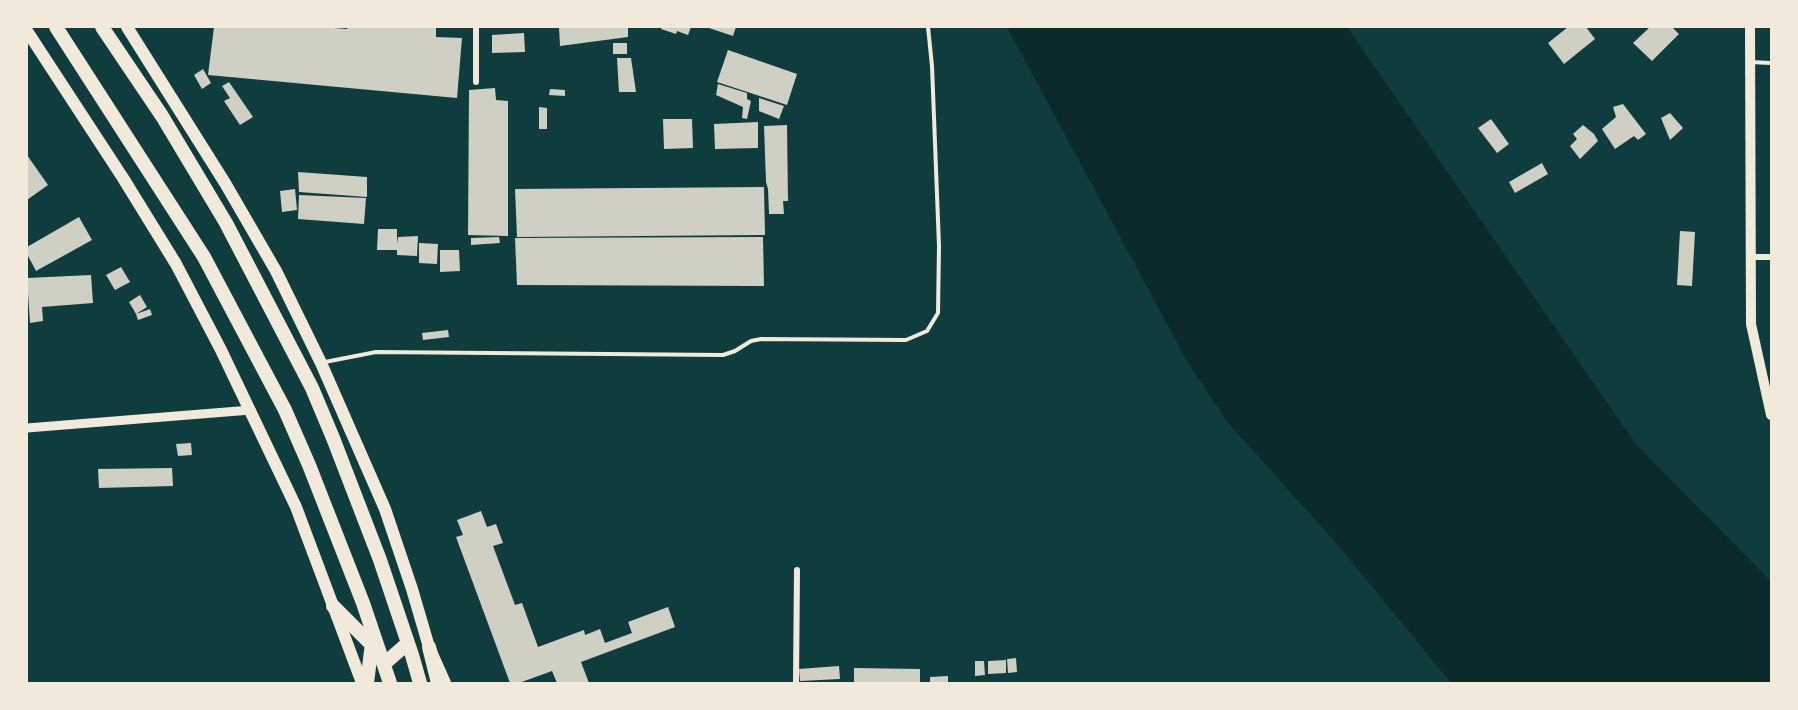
<!DOCTYPE html>
<html>
<head>
<meta charset="utf-8">
<style>
  body { margin:0 }
  #map { position:relative; width:1798px; height:710px; overflow:hidden; background:#0f3d3e; font-family:Karla,sans-serif }
  canvas { display:block }
  .frame { position:absolute; inset:0; border:28px solid #f1e9da; pointer-events:none }
</style>
</head>
<body>
<div id="map">
<canvas width="1798" height="710"></canvas>
<div class="frame"></div>
</div>
<script>
const g = document.querySelector('canvas').getContext('2d');
g.lineJoin = 'round';
function fill(path, color) { g.fillStyle = color; g.fill(path, 'evenodd'); }
const poly = rows => new Path2D(rows.map(r => 'M' + r).join(''));
function trace(path, color, width, dash) { g.strokeStyle = color; g.lineWidth = width; g.lineCap = dash ? 'butt' : 'round'; g.setLineDash(dash || []); g.stroke(path); }
const water = poly([
  [1007,27,1347,27,1635,443,1771,581,1771,683,1451,683,1338,545,1228,423,1188,363]
]);
const building = poly([
  [214,27,321,27,347,29,348,27,436,27,436,37,462,38,457,98,208,75],
  [559,27,628,27,628,37,560,46],
  [662,27,691,27,688,35,677,31,676,34,661,29],
  [706,27,736,27,733,36],
  [1568,27,1586,27,1595,39,1564,64,1548,43],
  [1650,27,1672,27,1679,34,1652,61,1633,43],
  [524,33,525,52,492,53,492,35],
  [613,43,627,43,627,54,613,54],
  [728,50,797,74,787,105,717,82],
  [617,58,631,58,636,92,619,92],
  [203,69,211,83,202,89,194,75],
  [229,82,253,117,240,125,224,101,230,98,222,86],
  [718,84,747,93,747,99,751,101,747,119,742,118,743,107,716,95],
  [495,88,496,100,508,101,508,236,468,235,469,90],
  [550,89,565,90,565,96,549,95],
  [759,98,784,106,779,119,759,111],
  [1623,104,1646,134,1638,140,1634,136,1615,149,1602,129,1616,117,1613,107],
  [539,107,547,108,547,129,539,129],
  [1670,113,1683,128,1670,140,1661,118],
  [663,119,692,119,693,148,664,149],
  [1491,119,1509,144,1497,153,1478,128],
  [758,122,758,148,715,149,714,124],
  [787,125,788,201,783,201,784,214,769,214,768,189,766,182,764,126],
  [1583,125,1594,134,1598,141,1580,159,1570,146,1577,139,1573,134],
  [27,155,48,185,27,200],
  [1542,163,1548,174,1515,193,1509,182],
  [298,172,367,177,367,197,299,192],
  [764,187,765,235,517,237,515,189],
  [295,189,297,210,282,212,280,191],
  [299,195,366,198,364,224,298,219],
  [79,217,92,240,36,271,27,254,27,247],
  [378,229,397,229,397,244,398,237,418,236,417,256,397,255,397,250,377,250],
  [1680,231,1695,232,1692,286,1677,285],
  [499,237,500,243,471,245,471,238],
  [763,237,764,286,517,285,515,238],
  [419,243,438,244,437,264,419,263],
  [440,250,459,250,460,271,440,272],
  [121,267,130,282,115,290,106,275],
  [91,275,93,303,42,307,43,321,30,323,27,278],
  [140,295,147,307,136,314,129,302],
  [150,309,152,315,138,320,136,314],
  [448,330,449,337,423,340,422,333],
  [191,443,192,455,178,456,176,444],
  [172,468,173,486,99,488,98,469],
  [481,511,487,527,496,524,503,543,493,546,515,605,522,603,538,647,584,630,585,635,600,629,605,643,632,633,628,622,668,607,675,627,581,662,589,683,557,683,552,671,519,683,510,683,456,537,463,535,457,520],
  [1016,658,1017,672,1008,673,1007,659],
  [1006,660,1006,673,988,674,988,661],
  [975,661,984,661,985,675,975,676],
  [839,666,840,679,800,681,799,669],
  [854,668,920,669,920,683,854,683],
  [948,676,948,683,930,683,930,677]
]);
const service = poly([
  [1750,62,1771,63],
  [325,362,376,352,723,355,735,351,751,341,761,339,906,340,927,331,938,313,939,246,932,66,928,27]
]);
const minor = poly([
  [476,82,476,27],
  [1751,257,1771,257],
  [796,683,797,570]
]);
const tertiary = poly([
  [27,428,251,410]
]);
const secondary = poly([
  [1750,27,1751,324,1771,415]
]);
const primary = poly([
  [127,27,225,183,276,271,321,363,385,509,412,589,429,647,445,683],
  [27,31,123,178,176,264,221,350,296,507,362,683]
]);
const motorway = poly([
  [56,27,204,257,285,410,309,465,363,603,390,683],
  [102,27,162,116,226,223,312,388,333,438,380,560,412,655,420,683],
  [333,606,372,645,376,653],
  [429,647,438,683],
  [384,664,408,643],
  [367,683,372,643]
]);
fill(water, '#0a2a2b');
fill(building, '#cfcfc3');
trace(service, '#f1e9da', 4);
trace(minor, '#f1e9da', 6);
trace(tertiary, '#f1e9da', 9);
trace(secondary, '#f1e9da', 10);
trace(primary, '#f1e9da', 12);
trace(motorway, '#f1e9da', 14);
</script>
</body>
</html>
